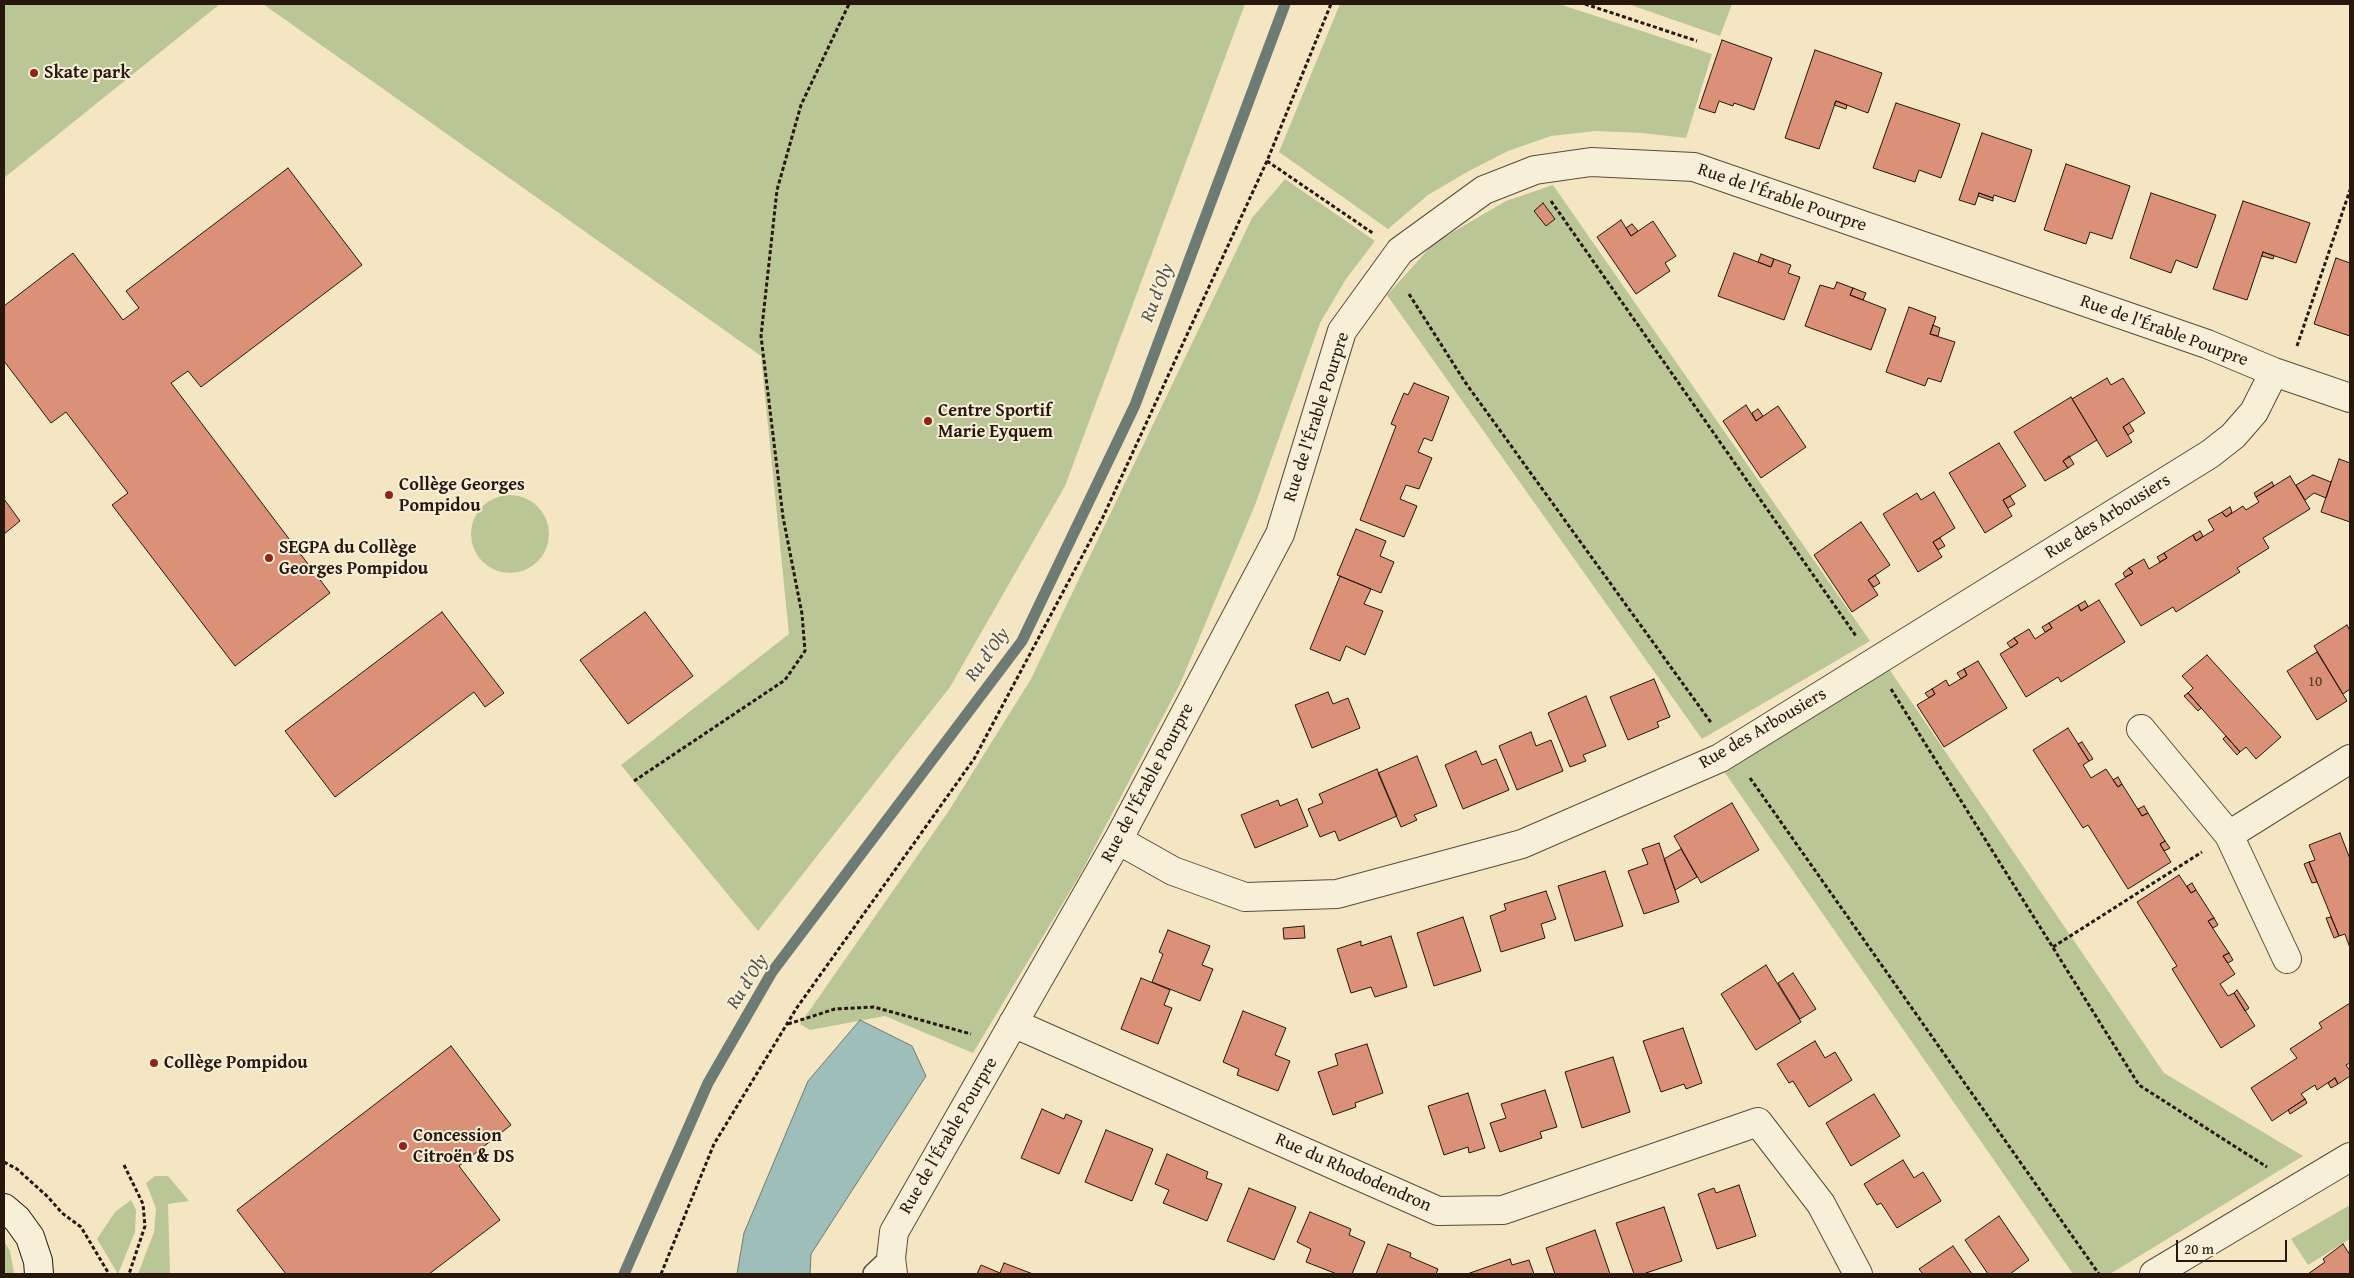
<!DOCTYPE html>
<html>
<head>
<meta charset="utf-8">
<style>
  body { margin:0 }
  #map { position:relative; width:2354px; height:1278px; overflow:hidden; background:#f5e6c3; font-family:"Gentium Book Plus",serif }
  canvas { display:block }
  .frame { position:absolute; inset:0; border:5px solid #27170c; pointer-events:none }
  .scale { position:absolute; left:2176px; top:1240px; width:111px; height:22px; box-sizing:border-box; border:2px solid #27170c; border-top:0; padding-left:6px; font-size:15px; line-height:18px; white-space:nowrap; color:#27170c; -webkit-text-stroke:4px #f8efd8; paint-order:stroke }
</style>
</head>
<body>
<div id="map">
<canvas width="2354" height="1278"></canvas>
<div class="frame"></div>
<div class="scale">20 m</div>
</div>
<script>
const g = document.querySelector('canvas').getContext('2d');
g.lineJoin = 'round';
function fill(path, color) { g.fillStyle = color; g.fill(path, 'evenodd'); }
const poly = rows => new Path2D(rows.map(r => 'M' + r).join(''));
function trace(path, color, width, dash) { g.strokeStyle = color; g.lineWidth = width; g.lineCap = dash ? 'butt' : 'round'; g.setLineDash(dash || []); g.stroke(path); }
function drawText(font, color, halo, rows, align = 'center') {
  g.font = font + ' "Gentium Book Plus",serif'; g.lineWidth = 4; g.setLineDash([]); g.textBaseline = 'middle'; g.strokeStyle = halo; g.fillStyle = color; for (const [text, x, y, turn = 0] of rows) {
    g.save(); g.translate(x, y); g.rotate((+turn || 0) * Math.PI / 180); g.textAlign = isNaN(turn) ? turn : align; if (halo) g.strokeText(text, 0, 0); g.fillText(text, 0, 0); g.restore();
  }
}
const green = poly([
  [4,4,220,4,4,178],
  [263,4,1245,4,1065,486,950,687,758,931,621,765,789,634,761,356],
  [1340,4,1559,4,1712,54,1686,138,1642,133,1596,131,1551,136,1508,151,1467,172,1428,195,1388,229,1279,152],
  [1628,4,1732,4,1720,36],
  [1285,179,1375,241,1346,279,1320,323,1255,505,1180,684,1081,873,973,1053,885,1016,810,1030,800,1024,948,812,1031,679,1252,218],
  [1553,185,1870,641,1702,739,1387,295,1434,243,1506,201],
  '471 534a39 39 0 1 1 78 0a39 39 0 1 1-78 0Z',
  [1887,666,2164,1073,2303,1156,2110,1274,2073,1274,1723,770],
  [155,1176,168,1176,189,1201,168,1204,170,1274,138,1274,154,1232,156,1208,146,1183],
  [131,1200,136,1210,135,1232,118,1274,97,1239,115,1212],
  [2350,1205,2350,1239,2308,1265,2291,1239],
  [4,1241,10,1251,14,1274,4,1274]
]);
const water = poly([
  [860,1020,912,1046,926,1076,811,1254,810,1274,737,1274,744,1233,808,1081,860,1020]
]);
const stream = poly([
  [624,1274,708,1083,772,972,1022,641,1135,405,1285,4]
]);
const building = poly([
  [1722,40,1772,58,1754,110,1734,103,1733,106,1719,101,1715,113,1699,108,1722,40],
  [1815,50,1882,73,1868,113,1836,101,1819,149,1785,138,1815,50],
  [1836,101,1847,105,1846,109,1834,105,1836,101],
  [1896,103,1960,124,1941,178,1919,170,1915,182,1873,168,1896,103],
  [1982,133,2032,150,2015,202,1994,195,1993,198,1979,193,1975,205,1959,200,1982,133],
  [2066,164,2130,186,2112,239,2090,232,2086,244,2044,230,2066,164],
  [288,168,362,265,201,387,188,371,171,383,330,593,235,666,112,505,128,493,66,412,51,423,4,361,4,306,73,253,123,320,139,308,126,291,288,168],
  [1979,193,1993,198,1993,201,1978,196,1979,193],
  [2151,193,2216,215,2197,268,2176,260,2171,273,2130,258,2151,193],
  [2243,201,2310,223,2296,263,2263,252,2247,300,2213,289,2243,201],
  [1543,203,1555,219,1546,226,1534,211,1543,203],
  [1621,220,1631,236,1653,221,1676,256,1665,263,1670,271,1636,294,1597,237,1621,220],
  [1632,224,1638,231,1631,236,1626,228,1632,224],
  [2263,252,2274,256,2273,259,2262,256,2263,252],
  [1734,253,1771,267,1774,259,1791,265,1788,273,1800,277,1784,320,1718,296,1734,253],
  [1761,254,1774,259,1771,267,1758,262,1761,254],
  [2336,258,2350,263,2350,336,2314,324,2336,258],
  [1837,282,1853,288,1850,295,1886,309,1871,350,1805,326,1820,285,1834,289,1837,282],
  [1853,288,1866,293,1863,300,1850,295,1853,288],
  [1909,307,1936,317,1930,334,1955,342,1941,382,1928,378,1925,386,1886,372,1909,307],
  [1933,325,1940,328,1938,336,1930,334,1933,325],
  [2107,378,2111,385,2123,378,2145,413,2123,427,2132,442,2107,457,2072,399,2107,378],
  [1414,383,1449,397,1432,441,1424,438,1418,452,1432,458,1419,489,1406,485,1400,499,1417,506,1404,537,1360,520,1396,426,1391,424,1404,393,1408,395,1414,383],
  [2071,397,2097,440,2063,461,2068,468,2045,481,2014,432,2071,397],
  [1746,405,1756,421,1778,406,1806,447,1761,478,1723,421,1746,405],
  [1758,409,1763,416,1756,421,1752,413,1758,409],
  [2129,423,2134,431,2128,435,2123,427,2129,423],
  [1999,443,2026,486,2003,500,2012,516,1985,533,1949,473,1999,443],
  [2069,456,2074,464,2068,468,2063,461,2069,456],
  [2339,459,2350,463,2350,522,2321,512,2339,459],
  [2313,475,2331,482,2326,498,2314,493,2305,500,2296,485,2313,475],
  [2290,476,2310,509,2263,538,2269,548,2237,568,2240,572,2176,612,2173,607,2141,626,2115,584,2133,573,2129,568,2144,559,2149,569,2167,558,2164,553,2193,535,2196,541,2214,530,2208,520,2222,512,2226,517,2243,506,2246,510,2259,502,2256,497,2290,476],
  [2272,482,2274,486,2256,497,2254,493,2272,482],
  [1934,492,1955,528,1933,542,1942,557,1918,572,1883,514,1917,493,1921,500,1934,492],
  [2010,496,2015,504,2008,508,2003,500,2010,496],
  [4,499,20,521,4,534,4,499],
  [2230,507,2232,512,2226,517,2222,512,2230,507],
  [1861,522,1890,565,1868,580,1878,595,1852,612,1814,555,1861,522],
  [1356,529,1386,541,1380,556,1394,562,1381,593,1337,575,1356,529],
  [2200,531,2203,536,2196,541,2193,535,2200,531],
  [1940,538,1945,546,1938,550,1933,542,1940,538],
  [2164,553,2167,558,2160,562,2157,557,2164,553],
  [2129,568,2133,573,2125,577,2123,573,2129,568],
  [1875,575,1880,583,1874,587,1868,580,1875,575],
  [1340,576,1371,589,1364,604,1383,611,1365,655,1346,646,1340,661,1310,649,1340,576],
  [2099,600,2125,642,2061,682,2058,677,2026,697,2000,654,2018,643,2014,638,2029,629,2035,639,2052,628,2049,623,2078,605,2081,611,2099,600],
  [2085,601,2088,606,2081,611,2078,605,2085,601],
  [442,612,504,693,485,707,474,692,335,797,285,731,442,612],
  [645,612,693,676,628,724,580,660,645,612],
  [2049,623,2052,628,2045,632,2042,627,2049,623],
  [2347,625,2350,631,2350,689,2343,694,2314,646,2347,625],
  [2014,638,2018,643,2011,648,2007,643,2014,638],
  [2317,652,2347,701,2317,720,2287,671,2317,652],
  [2207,655,2281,737,2256,759,2246,747,2240,752,2188,693,2193,688,2182,676,2207,655],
  [1978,661,2007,708,1944,747,1917,705,1935,694,1932,689,1946,680,1949,686,1967,675,1964,669,1978,661],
  [1964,669,1967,675,1961,679,1957,673,1964,669],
  [1654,679,1670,717,1657,722,1659,727,1628,740,1610,697,1654,679],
  [1932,689,1935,694,1929,698,1925,693,1932,689],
  [1328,692,1333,704,1348,698,1360,728,1312,748,1295,705,1328,692],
  [2188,693,2201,708,2198,711,2184,696,2188,693],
  [1586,696,1606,746,1583,755,1586,761,1570,767,1548,713,1586,696],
  [2068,728,2089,761,2083,765,2091,778,2106,769,2118,787,2122,784,2142,816,2148,813,2165,841,2160,844,2171,862,2128,889,2088,825,2083,828,2033,750,2068,728],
  [1531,732,1536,746,1551,740,1563,771,1517,790,1499,746,1531,732],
  [2226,736,2240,752,2237,755,2223,739,2226,736],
  [2082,742,2093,759,2089,761,2078,744,2082,742],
  [1476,751,1482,765,1496,759,1509,790,1463,809,1445,765,1476,751],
  [1417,756,1437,806,1414,815,1417,820,1401,827,1378,773,1417,756],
  [1377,769,1397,816,1339,841,1335,831,1320,837,1308,809,1323,803,1319,794,1377,769],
  [2118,777,2122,784,2118,787,2113,780,2118,777],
  [1297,799,1308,826,1255,848,1241,815,1278,800,1280,806,1297,799],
  [1732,803,1759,850,1701,883,1674,836,1732,803],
  [2144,806,2148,813,2142,816,2138,809,2144,806],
  [2340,833,2350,859,2350,948,2345,934,2339,936,2309,862,2315,860,2309,845,2340,833],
  [2165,841,2170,848,2164,851,2160,844,2165,841],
  [1659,843,1679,902,1644,914,1628,871,1648,864,1642,849,1659,843],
  [1681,849,1697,877,1675,890,1664,859,1681,849],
  [2309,862,2317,882,2312,883,2304,864,2309,862],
  [1605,871,1623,926,1575,941,1558,886,1605,871],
  [2179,875,2191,893,2196,890,2214,918,2208,921,2229,953,2223,956,2235,974,2220,984,2228,996,2234,993,2255,1026,2221,1048,2172,969,2177,966,2137,902,2179,875],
  [2192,883,2196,890,2191,893,2187,886,2192,883],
  [1546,891,1556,919,1541,924,1545,938,1501,952,1490,916,1506,910,1504,904,1546,891],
  [1463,917,1481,971,1434,986,1417,933,1463,917],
  [2331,917,2339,936,2334,938,2326,918,2331,917],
  [2214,918,2218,925,2213,928,2208,921,2214,918],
  [1304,926,1305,938,1284,939,1283,928,1304,926],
  [1168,930,1210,946,1202,965,1213,969,1200,1001,1152,982,1163,954,1159,952,1168,930],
  [1391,936,1407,987,1375,997,1371,987,1351,993,1337,949,1361,941,1361,946,1391,936],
  [2229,953,2233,960,2228,963,2223,956,2229,953],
  [1766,965,1801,1022,1756,1050,1721,994,1766,965],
  [1793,973,1816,1009,1800,1019,1778,983,1793,973],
  [1141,978,1170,990,1164,1005,1172,1008,1158,1044,1121,1029,1141,978],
  [2237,990,2249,1008,2245,1011,2234,993,2237,990],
  [2350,1003,2350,1063,2346,1065,2350,1071,2350,1076,2338,1084,2335,1078,2317,1090,2315,1085,2301,1094,2305,1099,2272,1121,2251,1088,2297,1058,2290,1049,2322,1028,2319,1023,2350,1003],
  [1243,1011,1286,1028,1275,1055,1290,1061,1278,1091,1237,1075,1239,1069,1223,1062,1243,1011],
  [1683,1028,1702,1083,1686,1089,1684,1084,1661,1092,1643,1041,1683,1028],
  [1815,1041,1825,1058,1835,1052,1852,1080,1809,1107,1793,1081,1789,1083,1777,1064,1815,1041],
  [1367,1044,1383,1093,1355,1103,1356,1107,1333,1115,1318,1072,1338,1065,1335,1054,1367,1044],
  [451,1046,511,1125,459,1166,500,1220,429,1274,286,1274,237,1210,451,1046],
  [1613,1057,1630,1112,1582,1128,1565,1072,1613,1057],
  [2335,1078,2338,1084,2331,1088,2328,1083,2335,1078],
  [1545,1090,1557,1127,1540,1132,1542,1138,1500,1152,1490,1123,1506,1118,1501,1104,1545,1090],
  [1468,1093,1485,1148,1469,1153,1468,1147,1444,1155,1428,1106,1468,1093],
  [1874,1094,1900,1136,1851,1166,1826,1123,1874,1094],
  [2305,1099,2307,1103,2290,1114,2288,1110,2305,1099],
  [1042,1109,1064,1119,1066,1114,1082,1121,1059,1174,1021,1158,1042,1109],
  [1106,1130,1153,1149,1132,1201,1085,1182,1106,1130],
  [1167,1154,1208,1172,1206,1178,1222,1184,1207,1221,1163,1203,1169,1190,1155,1184,1167,1154],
  [1903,1160,1914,1178,1923,1172,1941,1201,1897,1228,1881,1203,1877,1205,1864,1184,1903,1160],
  [1739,1185,1756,1236,1717,1249,1698,1194,1714,1188,1716,1193,1739,1185],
  [1249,1188,1296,1207,1274,1260,1227,1241,1249,1188],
  [1664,1207,1682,1261,1643,1274,1634,1274,1616,1223,1664,1207],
  [1310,1212,1351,1229,1349,1235,1365,1242,1352,1274,1337,1274,1306,1262,1311,1249,1297,1242,1310,1212],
  [1999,1216,2029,1260,2010,1274,1988,1274,1965,1240,1999,1216],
  [1595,1230,1610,1274,1555,1274,1546,1248,1595,1230],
  [1388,1244,1411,1253,1410,1257,1438,1269,1436,1274,1376,1274,1388,1244],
  [2343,1244,2350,1255,2350,1274,2308,1274,2325,1262,2323,1259,2343,1244],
  [1953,1246,1972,1274,1923,1274,1919,1269,1953,1246],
  [1510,1259,1512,1265,1529,1260,1534,1274,1467,1274,1510,1259],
  [1004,1263,1033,1274,977,1274,981,1265,1000,1273,1004,1263]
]);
const path = poly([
  [1585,4,1697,41],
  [1267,161,1374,234],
  [1551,201,1856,636],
  [1409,294,1465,382,1712,724],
  [2297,346,2350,190],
  [1891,689,2139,1085,2267,1167],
  [1750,778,2099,1274],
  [634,781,785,680,805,651,802,614,783,517,761,336,777,190,801,105,849,4],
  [2053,947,2202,852],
  [788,1024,835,1009,874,1007,971,1034],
  [4,1162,17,1169,48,1197,62,1213,81,1227,109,1274],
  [124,1165,143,1204,145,1226,129,1274],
  [661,1274,714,1144,796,1009,974,759,1103,517,1267,161,1331,4]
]);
const service = poly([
  [874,1274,891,1258]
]);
const minor = poly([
  [2141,729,2229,835,2287,959],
  [2229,835,2350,759],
  [1118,840,1173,871,1245,897,1337,894,1522,844,1720,758,2210,454,2233,436,2254,412,2274,372],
  [1013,1023,1438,1211,1503,1210,1758,1122,1821,1204,1858,1274],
  [893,1274,891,1258,894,1232,1118,840,1280,534,1342,331,1400,251,1484,190,1535,170,1591,162,1694,167,2207,344,2274,372,2350,398],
  [2154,1274,2350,1157]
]);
const secondary = poly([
  [4,1208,17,1219,30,1237,38,1261,39,1274]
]);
const markers = [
  [34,73,5,"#8f2418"],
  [928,421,5,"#8f2418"],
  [389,495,5,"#8f2418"],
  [269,558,5,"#8f2418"],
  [154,1063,5,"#8f2418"],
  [403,1146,5,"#8f2418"]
];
const numberNames = [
  ["10",2315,682]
];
const poiNames = [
  ["Skate park",44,73],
  ["Centre Sportif",938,411],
  ["Marie Eyquem",938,432],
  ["Collège Georges",399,485],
  ["Pompidou",399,506],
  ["SEGPA du Collège",279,548],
  ["Georges Pompidou",279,569],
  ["Collège Pompidou",164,1063],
  ["Concession",413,1136],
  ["Citroën & DS",413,1157]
];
const streetNames = [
  ["Rue de l'Érable Pourpre",1782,198,19],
  ["Rue de l'Érable Pourpre",2164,331,20],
  ["Rue de l'Érable Pourpre",1317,417,-72],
  ["Rue des Arbousiers",2108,517,-32],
  ["Rue des Arbousiers",1763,729,-30],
  ["Rue de l'Érable Pourpre",1148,783,-62],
  ["Rue de l'Érable Pourpre",949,1136,-60],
  ["Rue du Rhododendron",1353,1173,24]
];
const waterNames = [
  ["Ru d'Oly",1158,293,-69],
  ["Ru d'Oly",988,655,-54],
  ["Ru d'Oly",748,982,-58]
];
fill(green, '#bac695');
fill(water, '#9dbeb9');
trace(water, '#6e7b74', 1);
trace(stream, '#6e7b74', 11);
fill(building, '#da9177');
trace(building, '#27170c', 1);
trace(service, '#5a4b3a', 24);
trace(minor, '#5a4b3a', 30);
trace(secondary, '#27170c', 30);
trace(path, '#27170c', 3, [4, 2.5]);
trace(service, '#f8efd8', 21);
trace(minor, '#f8efd8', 28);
trace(secondary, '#f8efd8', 28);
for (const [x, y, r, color] of markers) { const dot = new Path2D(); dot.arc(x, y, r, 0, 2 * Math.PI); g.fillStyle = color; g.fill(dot); trace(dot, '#f8efd8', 2); }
drawText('15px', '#543627', null, numberNames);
drawText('bold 18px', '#27170c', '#f8efd8', poiNames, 'left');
drawText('18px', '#27170c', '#f8efd8', streetNames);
drawText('italic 19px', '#505149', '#f8efd8', waterNames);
</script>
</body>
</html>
